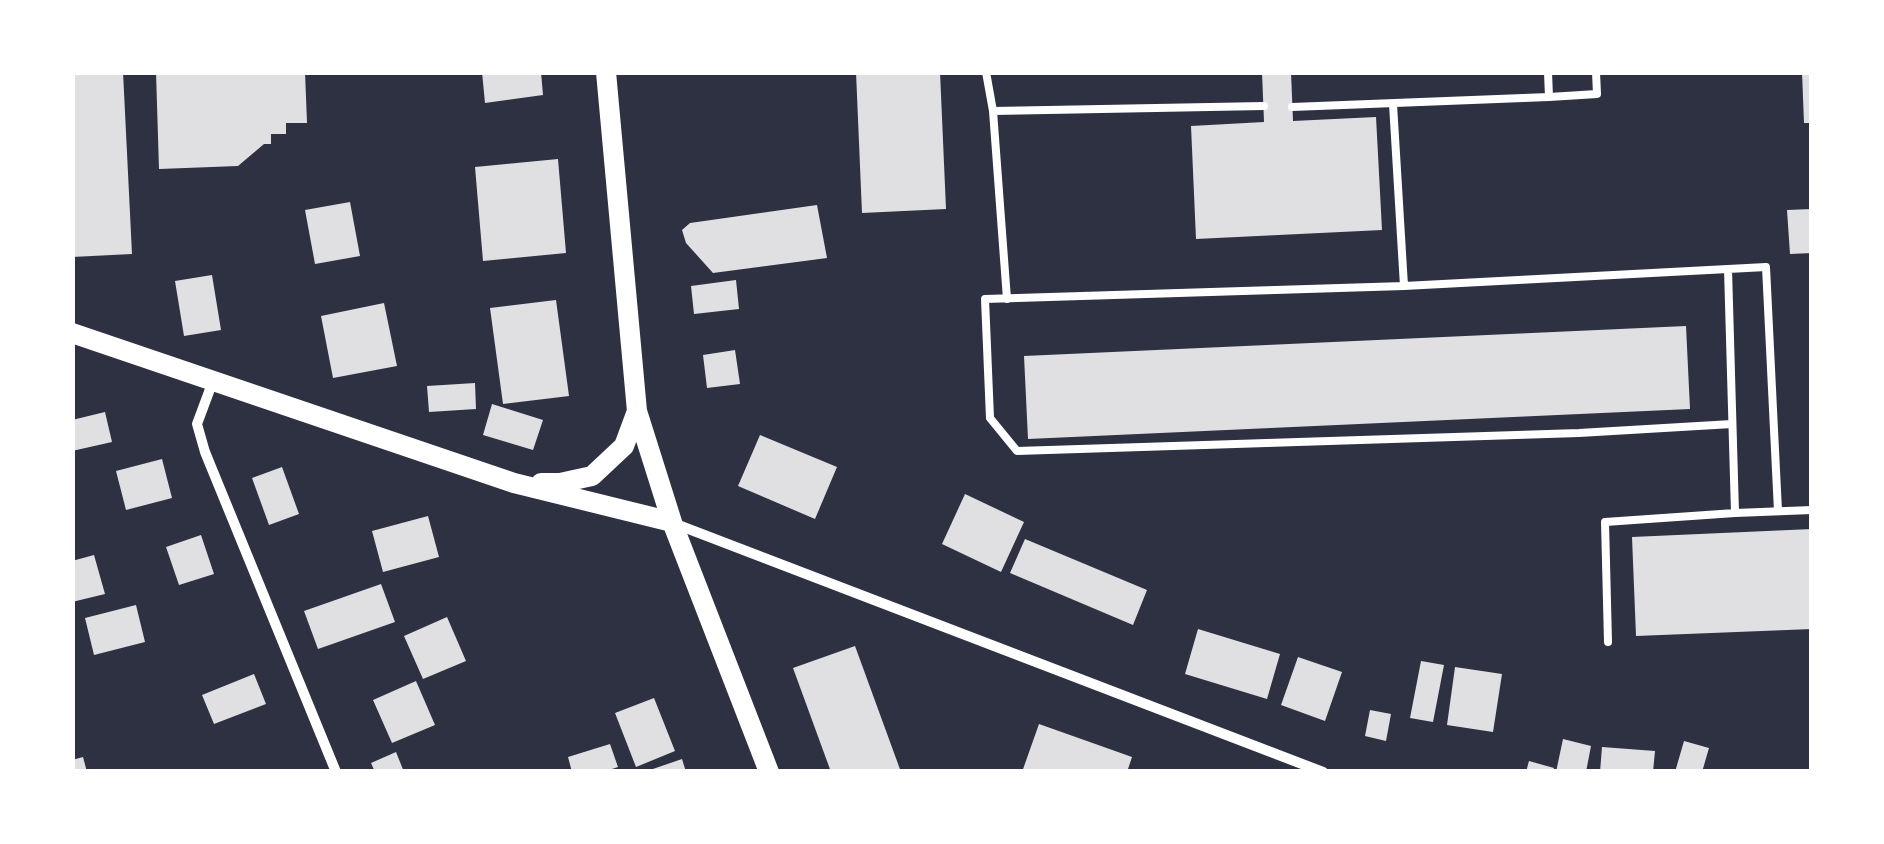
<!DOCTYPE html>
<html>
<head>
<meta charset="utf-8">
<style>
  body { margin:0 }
  #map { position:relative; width:1884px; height:844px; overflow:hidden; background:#2d3142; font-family:Overpass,sans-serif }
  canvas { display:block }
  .frame { position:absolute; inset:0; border:75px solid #fff; pointer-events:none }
</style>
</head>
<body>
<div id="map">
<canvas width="1884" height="844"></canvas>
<div class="frame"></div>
</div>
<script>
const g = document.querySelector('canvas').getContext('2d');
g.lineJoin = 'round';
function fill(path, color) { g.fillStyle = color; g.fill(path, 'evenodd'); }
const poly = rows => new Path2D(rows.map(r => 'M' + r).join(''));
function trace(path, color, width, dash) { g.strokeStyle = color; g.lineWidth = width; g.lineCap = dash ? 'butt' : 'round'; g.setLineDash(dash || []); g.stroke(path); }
const building = poly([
  [72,72,123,72,132,254,72,257],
  [156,72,305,72,307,123,286,123,286,134,271,134,271,144,264,144,238,166,159,169],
  [482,72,541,72,543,95,485,103],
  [856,72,940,72,946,209,862,213],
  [1262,72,1291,72,1293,121,1376,117,1382,230,1196,239,1191,126,1264,122],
  [1802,72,1812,72,1812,123,1804,123],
  [558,159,566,253,483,261,475,167],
  [350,202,360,256,315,264,305,210],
  [817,205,827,258,713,273,686,243,682,230,690,223],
  [1812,209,1812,253,1790,254,1787,210],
  [212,275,221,330,184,336,175,281],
  [736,280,739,309,694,314,691,286],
  [556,300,569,396,503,404,490,308],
  [384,303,397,366,333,378,321,316],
  [1686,326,1690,409,1028,439,1024,356],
  [735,350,740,384,707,388,703,355],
  [475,383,476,409,429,412,427,386],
  [492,404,543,420,533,450,483,435],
  [105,412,112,442,72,451,72,420],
  [760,435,837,467,815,519,738,486],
  [162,459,172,498,126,510,116,471],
  [282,467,299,514,269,525,252,478],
  [965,494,1024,522,1001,572,942,544],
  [428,516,439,557,383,572,372,531],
  [1812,529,1812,629,1636,636,1632,537],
  [201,535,214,574,179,585,166,547],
  [1025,539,1147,590,1133,625,1010,573],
  [94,555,105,594,72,602,72,561],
  [381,584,395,622,318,649,304,611],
  [136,605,145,642,94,655,85,618],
  [447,617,466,661,423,679,404,636],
  [1198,629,1280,654,1267,699,1185,674],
  [855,646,901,772,831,772,793,668],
  [1298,657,1342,672,1325,721,1281,705],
  [1421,661,1444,665,1433,722,1410,718],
  [1455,667,1502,674,1493,732,1447,725],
  [254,674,266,704,214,724,202,695],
  [416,681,435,725,392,743,373,700],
  [654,698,675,751,636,767,615,713],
  [1370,710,1391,714,1386,741,1365,736],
  [1039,724,1132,757,1127,772,1022,772],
  [1563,739,1591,746,1586,772,1556,772],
  [1684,741,1709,748,1702,772,1675,772],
  [610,744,618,767,603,772,572,772,568,757],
  [1602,747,1655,751,1653,772,1600,772],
  [396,752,404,772,375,772,371,763],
  [83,757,87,772,72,772,72,760],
  [682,759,686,772,647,772,647,771],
  [1529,761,1554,768,1553,772,1526,772]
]);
const service = poly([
  [986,72,993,111,1264,106],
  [1549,97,1597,94,1596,72],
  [1393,104,1404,286],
  [1292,107,1549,97,1548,72],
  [993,111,1007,299],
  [1728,269,1766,267,1778,511],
  [1732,424,1579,433,1017,451,990,418,985,299,1404,286,1728,269,1735,513,1812,510],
  [1608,642,1605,522,1735,513]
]);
const minor = poly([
  [213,381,197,424,205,452,336,772],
  [673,523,1323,772]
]);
const secondary = poly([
  [606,72,637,411,672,522,769,772],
  [72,333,514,483,672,522],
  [541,483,560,483,592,476,624,446,637,411]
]);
fill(building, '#e0e0e3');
trace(service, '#fff', 8);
trace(minor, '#fff', 10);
trace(secondary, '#fff', 20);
</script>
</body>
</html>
